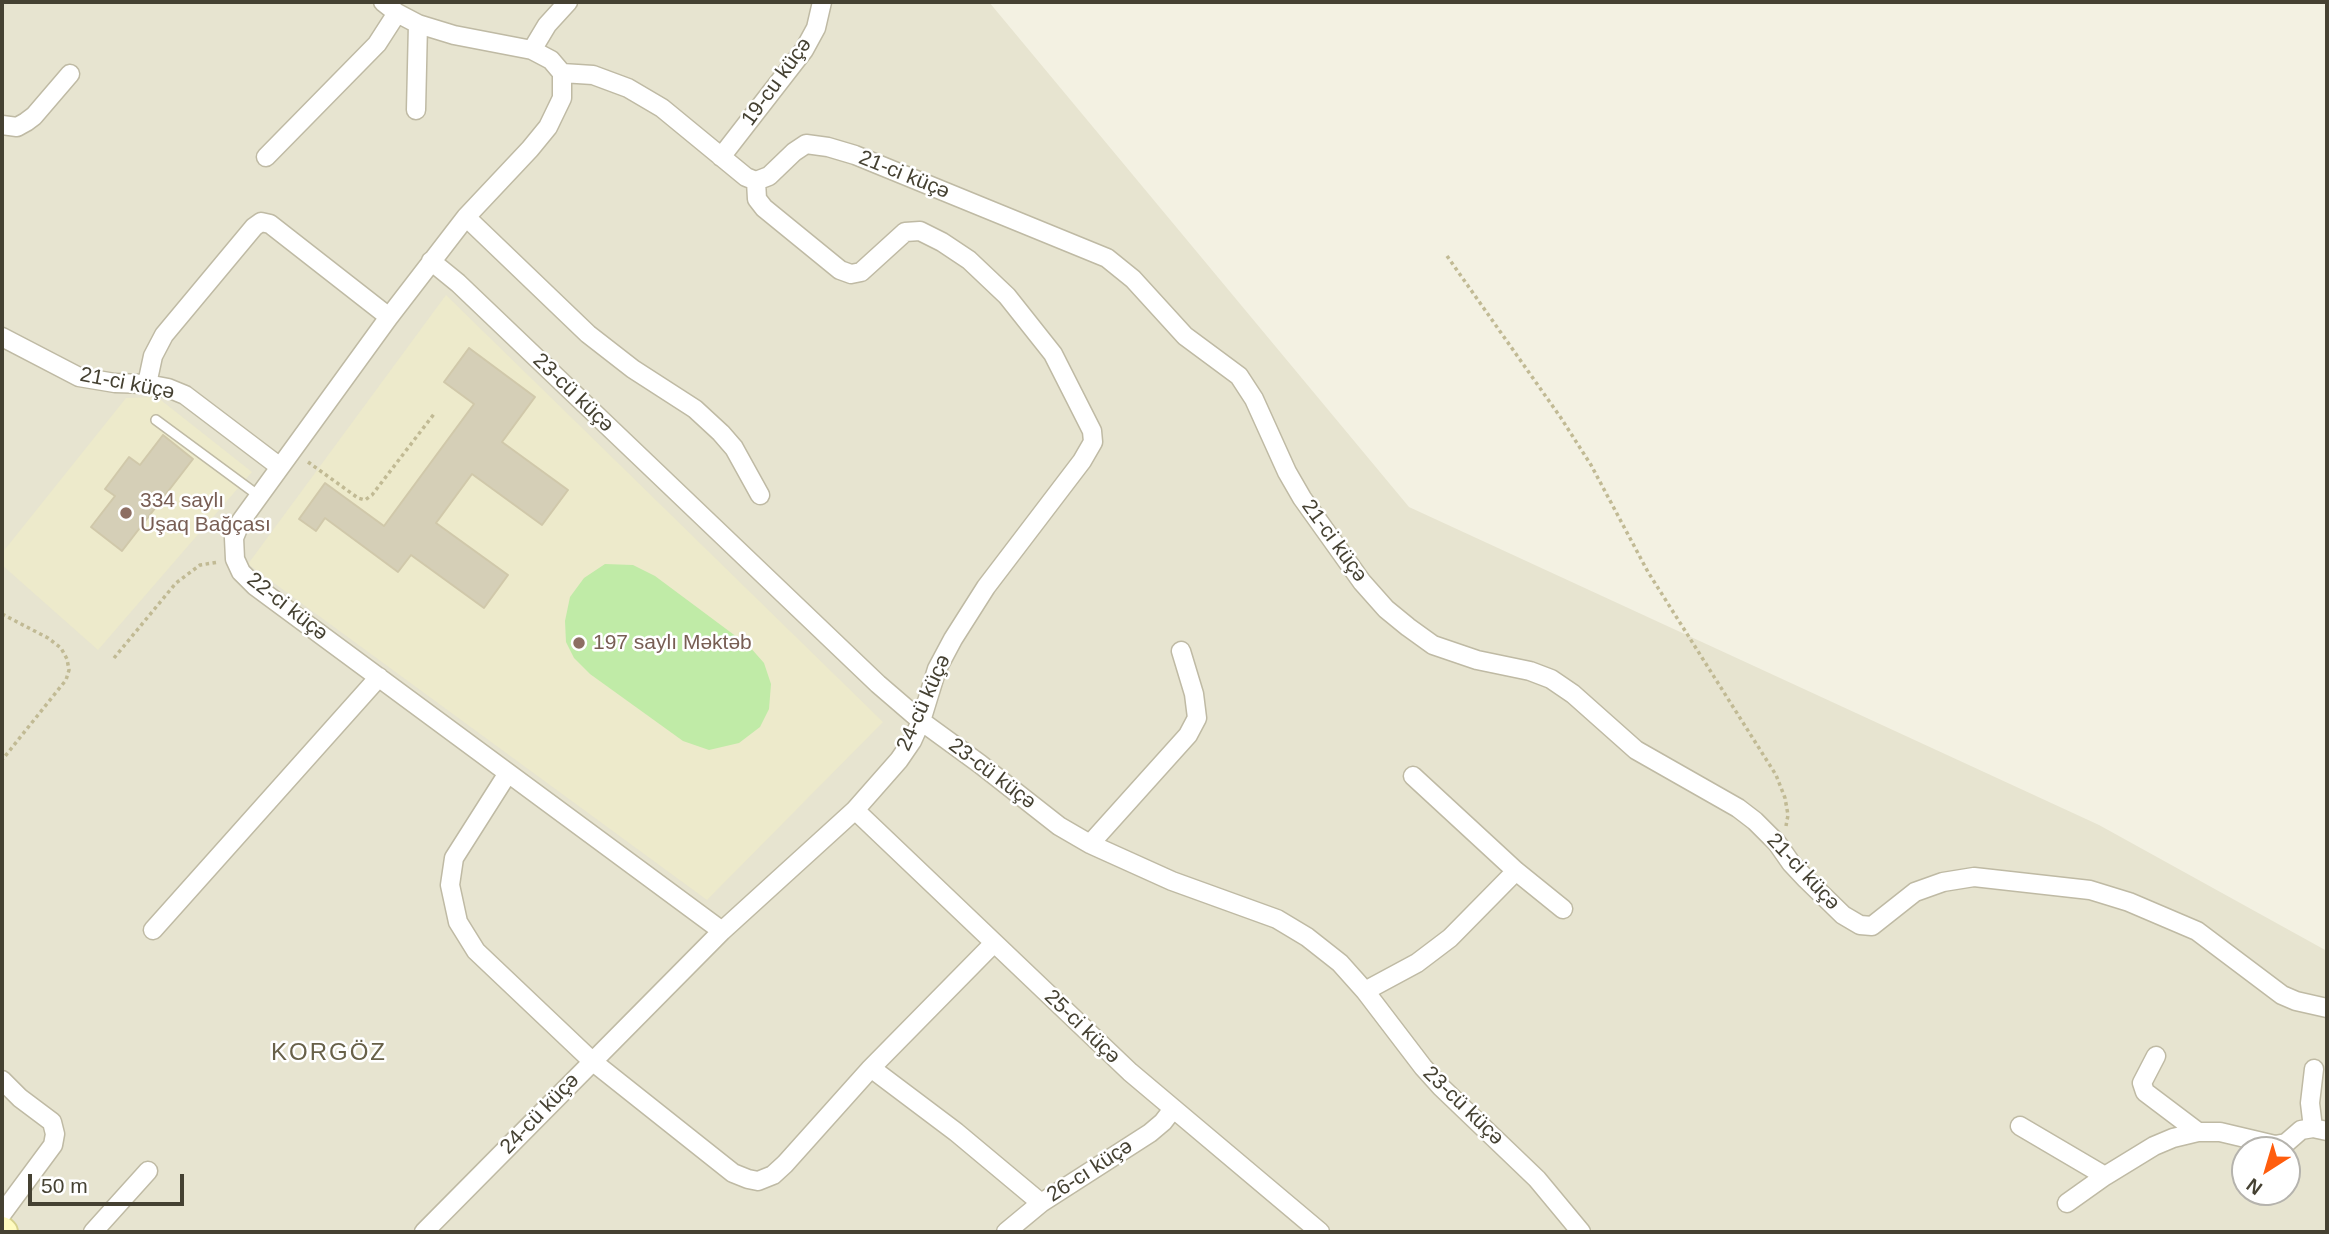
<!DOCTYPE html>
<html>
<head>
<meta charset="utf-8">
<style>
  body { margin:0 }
  #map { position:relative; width:2329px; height:1234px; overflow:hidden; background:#f3f1e2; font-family:Helvetica,sans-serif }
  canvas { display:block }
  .frame { position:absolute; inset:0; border:4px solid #454132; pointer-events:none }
  .north { position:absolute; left:2231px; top:1136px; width:70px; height:70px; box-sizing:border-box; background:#fff; border:2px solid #b5b3ad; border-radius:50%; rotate:217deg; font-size:19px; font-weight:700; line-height:28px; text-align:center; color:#454132 }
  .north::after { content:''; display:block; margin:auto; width:24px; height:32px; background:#ff5d0d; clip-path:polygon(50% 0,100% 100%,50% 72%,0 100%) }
  .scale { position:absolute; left:28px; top:1174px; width:156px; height:32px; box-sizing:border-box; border:4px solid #454132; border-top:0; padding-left:9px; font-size:21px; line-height:24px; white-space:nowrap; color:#454132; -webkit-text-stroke:5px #fff; paint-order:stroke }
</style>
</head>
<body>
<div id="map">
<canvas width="2329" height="1234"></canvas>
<div class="frame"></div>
<div class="north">N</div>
<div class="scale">50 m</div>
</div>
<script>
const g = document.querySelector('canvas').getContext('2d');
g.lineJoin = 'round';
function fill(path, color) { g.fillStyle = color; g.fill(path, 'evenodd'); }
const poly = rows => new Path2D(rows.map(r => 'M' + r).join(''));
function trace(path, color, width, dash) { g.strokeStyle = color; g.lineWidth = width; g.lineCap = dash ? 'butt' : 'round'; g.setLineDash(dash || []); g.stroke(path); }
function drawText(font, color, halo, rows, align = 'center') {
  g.font = font + ' Helvetica,sans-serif'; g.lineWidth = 5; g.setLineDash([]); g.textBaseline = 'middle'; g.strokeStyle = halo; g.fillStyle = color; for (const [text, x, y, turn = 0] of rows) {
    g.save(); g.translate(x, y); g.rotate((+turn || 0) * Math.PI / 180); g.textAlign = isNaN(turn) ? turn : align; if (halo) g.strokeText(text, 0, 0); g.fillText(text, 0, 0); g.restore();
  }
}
const residential = poly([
  [2,2,989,2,1409,507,2099,825,2327,951,2327,1232,2,1232],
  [2245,1150,2287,1150,2287,1192,2245,1192]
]);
const education = poly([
  [446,295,883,722,707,900,248,564],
  [157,397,252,472,98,650,2,565,2,553,126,398]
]);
const green = poly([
  [605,564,633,565,655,576,749,646,764,663,771,684,769,709,760,727,739,743,709,750,683,741,590,674,574,658,566,642,565,621,570,597,584,578]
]);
const building = poly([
  [469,348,535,397,502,442,568,490,542,525,472,474,436,523,508,575,484,608,411,555,398,572,325,518,316,531,299,519,325,483,384,526,474,404,444,382,469,348],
  [163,435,193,459,122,551,91,527,115,496,105,489,129,457,140,465,163,435]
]);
const path = poly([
  [1447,256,1561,418,1591,465,1648,572,1776,775,1785,798,1788,815,1786,826],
  [308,462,358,498,365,500,372,495,434,414],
  [2,614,48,638,61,648,67,659,69,670,66,680,2,760],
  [114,658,176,583,200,565,219,562]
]);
const service = poly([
  [156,420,259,496]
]);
const minor = poly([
  [383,2,397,13,418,24,454,35,532,50,551,60,562,73,593,75,628,88,662,108,746,177,756,181,769,176,794,152,806,144,828,147,855,155,1107,258,1133,279,1185,336,1239,376,1254,399,1287,472,1302,498,1362,582,1386,609,1408,627,1433,645,1477,660,1530,671,1551,679,1573,694,1636,750,1738,808,1755,821,1777,843,1791,863,1806,879,1843,915,1860,925,1872,926,1915,892,1943,882,1974,877,2090,890,2129,902,2197,931,2282,995,2296,1001,2327,1008],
  [532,50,547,25,568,2],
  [562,73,562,98,548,127,530,149,466,217,389,317,241,521,234,538,235,559,241,572,255,586,722,931],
  [416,110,418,24],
  [2,125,17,127,26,122,34,116,70,74],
  [266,157,377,44,397,13],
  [721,157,804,50,816,28,822,2],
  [466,217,588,334,633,369,695,409,721,433,734,448,760,495],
  [431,261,458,283,878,684,921,721,980,764,1059,826,1090,844,1172,881,1277,919,1307,937,1340,963,1365,991,1423,1067,1441,1087,1537,1179,1581,1232],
  [2,337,79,377,115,383,147,384,168,388,185,395,280,467],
  [147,384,153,356,164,335,254,227,261,222,270,224,389,317],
  [508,773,454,858,450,885,458,922,476,951,592,1061,733,1173,748,1179,758,1181,773,1175,785,1164,871,1068,994,943],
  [1413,776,1516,871,1563,909],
  [855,810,1130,1072,1320,1232],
  [1090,844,1188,735,1197,718,1194,694,1181,651],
  [153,930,379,677],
  [1365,991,1417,963,1450,938,1516,871],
  [2156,1056,2142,1083,2145,1092,2198,1132],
  [871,1068,956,1132,1041,1203],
  [2,1080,20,1098,52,1122,55,1134,53,1145,2,1214],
  [2020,1126,2105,1176],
  [2313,1128,2310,1103,2314,1069],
  [2067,1203,2105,1176,2154,1146,2173,1138,2198,1132,2220,1132,2275,1145,2286,1143,2301,1130,2313,1128,2327,1131],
  [93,1232,148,1171],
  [424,1232,722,931,855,810,899,760,912,741,921,721,937,669,953,639,986,587,1082,461,1093,442,1092,431,1053,354,1007,296,969,260,942,242,920,231,905,232,861,272,851,274,840,270,764,208,757,199,756,181],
  [1006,1232,1041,1203,1150,1133,1163,1122,1173,1109]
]);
const secondary = poly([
  [2,1230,4,1232]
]);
const markers = [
  [126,513,7,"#8d6e63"],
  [579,643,7,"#8d6e63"]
];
const streetNames = [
  ["19-cu küçə",777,82,-54],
  ["21-ci küçə",904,175,22],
  ["21-ci küçə",127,384,11],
  ["23-cü küçə",573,393,44],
  ["21-ci küçə",1334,541,54],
  ["22-ci küçə",287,607,38],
  ["24-cü küçə",924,703,-66],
  ["23-cü küçə",992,774,37],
  ["21-ci küçə",1803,872,47],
  ["25-ci küçə",1082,1027,44],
  ["23-cü küçə",1463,1106,44],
  ["24-cü küçə",540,1114,-46],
  ["26-cı küçə",1090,1171,-33]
];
const educationNames = [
  ["334 saylı",140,501],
  ["Uşaq Bağçası",140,525],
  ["197 saylı Məktəb",593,643]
];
const quarterNames = [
  ["KORGÖZ",329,1053]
];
fill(residential, '#e7e4d0');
fill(education, '#edeacb');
fill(green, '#c0eba7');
fill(building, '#d5cfb7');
trace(building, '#d0c8aa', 2);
trace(service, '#bfbaa4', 12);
trace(minor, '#bfbaa4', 21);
trace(secondary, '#d6d18e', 30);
trace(path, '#c1ba94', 3.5, [3.5, 3.5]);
trace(service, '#fff', 9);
trace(minor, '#fff', 18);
trace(secondary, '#fffbc0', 26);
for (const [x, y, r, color] of markers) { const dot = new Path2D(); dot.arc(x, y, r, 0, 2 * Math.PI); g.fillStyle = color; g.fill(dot); trace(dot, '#fff', 2.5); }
drawText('21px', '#454132', '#fff', streetNames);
drawText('21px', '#785e54', '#fff', educationNames, 'left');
g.letterSpacing = '2px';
drawText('24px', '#686149', '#fff', quarterNames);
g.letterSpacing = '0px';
</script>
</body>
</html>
